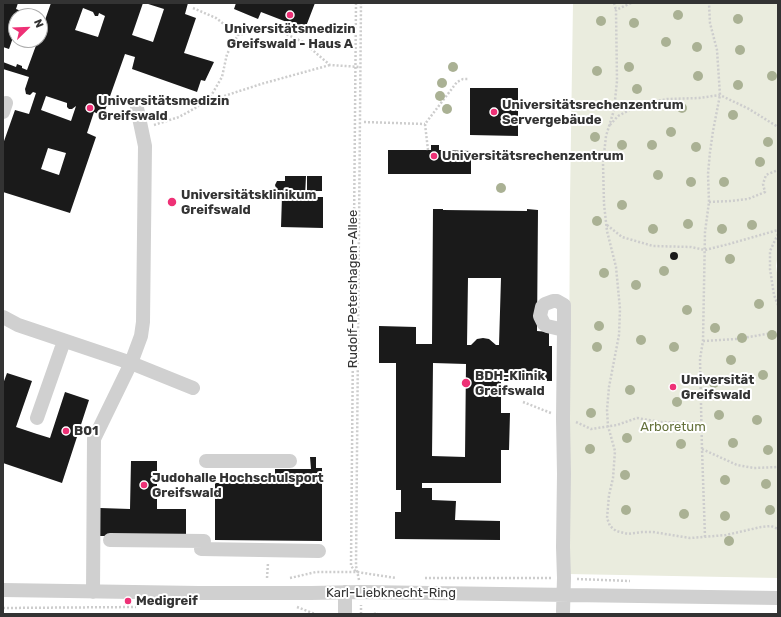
<!DOCTYPE html>
<html>
<head>
<meta charset="utf-8">
<style>
  body { margin:0 }
  #map { position:relative; width:781px; height:617px; overflow:hidden; background:#fff; font-family:Rubik,sans-serif }
  canvas { display:block }
  .frame { position:absolute; inset:0; border:4px solid #333; pointer-events:none }
  .north { position:absolute; left:8px; top:8px; width:40px; height:40px; box-sizing:border-box; background:#fff; border:1px solid #adadad; border-radius:50%; rotate:67deg; font-size:11px; font-weight:700; line-height:16px; text-align:center; color:#333 }
  .north::after { content:''; display:block; margin:auto; width:14px; height:18px; background:#ee3176; clip-path:polygon(50% 0,100% 100%,50% 72%,0 100%) }
</style>
</head>
<body>
<div id="map">
<canvas width="781" height="617"></canvas>
<div class="frame"></div>
<div class="north">N</div>
</div>
<script>
const g = document.querySelector('canvas').getContext('2d');
g.lineJoin = 'round';
function fill(path, color) { g.fillStyle = color; g.fill(path, 'evenodd'); }
const poly = rows => new Path2D(rows.map(r => 'M' + r).join(''));
function trace(path, color, width, dash) { g.strokeStyle = color; g.lineWidth = width; g.lineCap = dash ? 'butt' : 'round'; g.setLineDash(dash || []); g.stroke(path); }
function drawText(font, color, halo, rows, align = 'center') {
  g.font = font + ' Rubik,sans-serif'; g.lineWidth = 4; g.setLineDash([]); g.textBaseline = 'middle'; g.strokeStyle = halo; g.fillStyle = color; for (const [text, x, y, turn = 0] of rows) {
    g.save(); g.translate(x, y); g.rotate((+turn || 0) * Math.PI / 180); g.textAlign = isNaN(turn) ? turn : align; if (halo) g.strokeText(text, 0, 0); g.fillText(text, 0, 0); g.restore();
  }
}
const green = poly([
  [573,3,778,3,778,253,776,266,778,279,778,578,568,574,570,200]
]);
const building = poly([
  [3,3,18,3,16,9,34,16,16,16,16,18,13,17,9,27,16,29,9,49,3,47],
  [51,3,143,3,132,35,153,42,164,9,145,3,188,3,185,14,196,18,184,53,214,62,205,81,201,80,197,92,132,69,135,57,125,54,103,116,94,112,87,133,96,137,70,213,3,192,3,144,15,110,29,114,36,93,33,92,30,95,26,94,25,89,29,77,3,69,3,62,16,67,17,64,22,66,22,68,27,70,38,40,40,40,40,36,43,27,40,26,40,18,45,20],
  [83,8,93,12,95,16,98,16,99,13,105,16,98,37,75,30],
  [46,96,67,103,67,107,69,109,72,109,76,106,71,121,41,110],
  [48,148,66,153,59,175,41,169],
  [236,3,315,3,305,29,261,12,258,19,234,9],
  [470,88,518,88,518,136,470,135],
  [431,145,439,145,439,150,471,151,471,174,388,174,388,150,431,150],
  [285,176,306,176,305,197,323,197,323,228,281,227,282,196,284,196,284,191,277,191,275,185,277,181,285,181],
  [307,176,322,176,322,191,307,191],
  [433,209,443,209,443,210,527,211,527,209,538,210,537,331,549,332,549,346,552,346,552,381,501,381,501,413,510,413,509,450,501,450,501,483,422,483,422,488,432,488,432,500,456,501,455,520,500,521,500,540,395,539,395,512,401,512,401,490,396,490,396,363,379,363,379,326,416,327,416,344,432,344],
  [468,278,501,278,499,345,496,345,489,339,483,338,477,339,471,345,467,345],
  [433,363,466,364,465,457,432,456],
  '670 256a4 4 0 1 1 8 0a4 4 0 1 1-8 0Z',
  [7,373,32,381,16,427,37,434,50,438,65,392,89,400,62,483,3,463,3,384],
  [310,457,316,457,316,468,322,468,322,541,215,540,215,483,275,483,275,469,311,469],
  [131,461,157,461,157,509,186,509,186,536,100,536,100,508,130,509]
]);
const path = poly([
  [356,3,351,566,356,572],
  [614,3,616,10],
  [631,3,616,10,617,81,614,110,606,136,603,163,604,204,607,231,616,267,620,309,619,335,609,387,607,410,608,426,615,451,613,478,609,495,607,518,610,526,616,531,628,534,642,532,653,532,690,538,726,535,761,527,771,526,778,529],
  [193,8,216,18,238,35],
  [209,101,261,84,330,65],
  [364,122,425,124],
  [154,125,179,117,208,101,222,77,227,54,238,35,271,27,303,42,330,65,360,67],
  [610,125,618,116,639,105,667,99,699,98,720,95,749,109,778,127],
  [428,150,425,124,457,82,463,79,469,79],
  [709,202,730,201,748,199,765,192,763,184,766,175,778,170],
  [607,225,622,237,653,246,691,247,705,250,729,244,778,230],
  [778,234,770,251,770,269,774,295,778,305],
  [703,341,737,339,778,332],
  [523,402,551,413],
  [576,422,591,429,617,425,637,418,660,422,701,423],
  [702,449,737,465,754,468,778,467],
  [705,537,702,449,700,359,703,341,705,232,709,202,708,174,710,152,713,131,720,95,717,50,710,23,709,3],
  [267,578,268,563],
  [290,578,316,572,357,572,396,578],
  [425,578,552,578],
  [577,579,630,581],
  [359,580,356,566,361,3],
  [297,607,315,614],
  [3,608,136,607],
  [361,614,361,605],
  [374,614,378,613]
]);
const minor = poly([
  [3,112,6,103],
  [3,317,18,325,131,363,193,388],
  [37,418,64,341],
  [206,461,290,461],
  [110,540,204,541],
  [201,549,319,551],
  [3,590,199,593,311,593,362,592,778,598],
  [93,592,94,439,131,363,141,336,143,322,145,146,137,108],
  [563,612,564,578,563,547,564,474,563,418,564,330,564,305,557,301,553,301,545,304,542,307,540,316,544,324,547,326,564,330],
  [345,614,345,592]
]);
const trees = [
  [678,15],
  [738,19],
  [601,21],
  [634,23],
  [666,42],
  [697,47],
  [740,50],
  [453,67],
  [629,67],
  [597,71],
  [698,76],
  [772,76],
  [442,83],
  [738,85],
  [637,89],
  [440,96],
  [682,108],
  [447,109],
  [733,115],
  [671,132],
  [595,137],
  [768,142],
  [622,145],
  [652,145],
  [696,147],
  [760,162],
  [658,175],
  [691,182],
  [724,182],
  [501,188],
  [622,205],
  [597,221],
  [688,224],
  [752,225],
  [653,229],
  [722,229],
  [730,259],
  [664,271],
  [604,273],
  [636,285],
  [759,304],
  [687,310],
  [599,326],
  [715,328],
  [772,335],
  [742,338],
  [641,340],
  [597,347],
  [674,347],
  [731,360],
  [763,375],
  [714,383],
  [630,390],
  [677,402],
  [591,413],
  [719,415],
  [757,420],
  [627,438],
  [733,443],
  [681,444],
  [590,449],
  [768,450],
  [625,475],
  [725,480],
  [766,484],
  [626,510],
  [770,510],
  [684,514],
  [725,516],
  [729,541]
];
const markers = [
  [290,15,4,"#ee3176"],
  [90,108,4,"#ee3176"],
  [494,112,4,"#ee3176"],
  [434,156,4,"#ee3176"],
  [172,202,5,"#ee3176"],
  [466,383,5,"#ee3176"],
  [673,387,4,"#ee3176"],
  [66,431,4,"#ee3176"],
  [144,485,4,"#ee3176"],
  [128,601,4,"#ee3176"]
];
const poiNames = [
  ["Universitätsmedizin",290,29,"center"],
  ["Greifswald - Haus A",290,44,"center"],
  ["Universitätsmedizin",98,101],
  ["Greifswald",98,116],
  ["Universitätsrechenzentrum",502,105],
  ["Servergebäude",502,120],
  ["Universitätsrechenzentrum",442,156],
  ["Universitätsklinikum",181,195],
  ["Greifswald",181,210],
  ["BDH-Klinik",475,376],
  ["Greifswald",475,391],
  ["Universität",681,380],
  ["Greifswald",681,395],
  ["B01",74,431],
  ["Judohalle Hochschulsport",152,478],
  ["Greifswald",152,493],
  ["Medigreif",136,601]
];
const streetNames = [
  ["Rudolf-Petershagen-Allee",353,289,-90],
  ["Karl-Liebknecht-Ring",391,593]
];
const parkNames = [
  ["Arboretum",673,427]
];
fill(green, '#eaecde');
fill(building, '#1a1a1a');
trace(path, '#cdcdcd', 2.5, [2, 2]);
trace(minor, '#d0d0d0', 14);
g.fillStyle = '#aab194';
for (const [x, y] of trees) { g.beginPath(); g.arc(x, y, 5, 0, 2 * Math.PI); g.fill(); }
for (const [x, y, r, color] of markers) { const dot = new Path2D(); dot.arc(x, y, r, 0, 2 * Math.PI); g.fillStyle = color; g.fill(dot); trace(dot, '#fff', 1.5); }
drawText('bold 13px', '#333', '#fff', poiNames, 'left');
drawText('13px', '#333', '#fff', streetNames);
drawText('13px', '#65723d', '#fff', parkNames);
</script>
</body>
</html>
